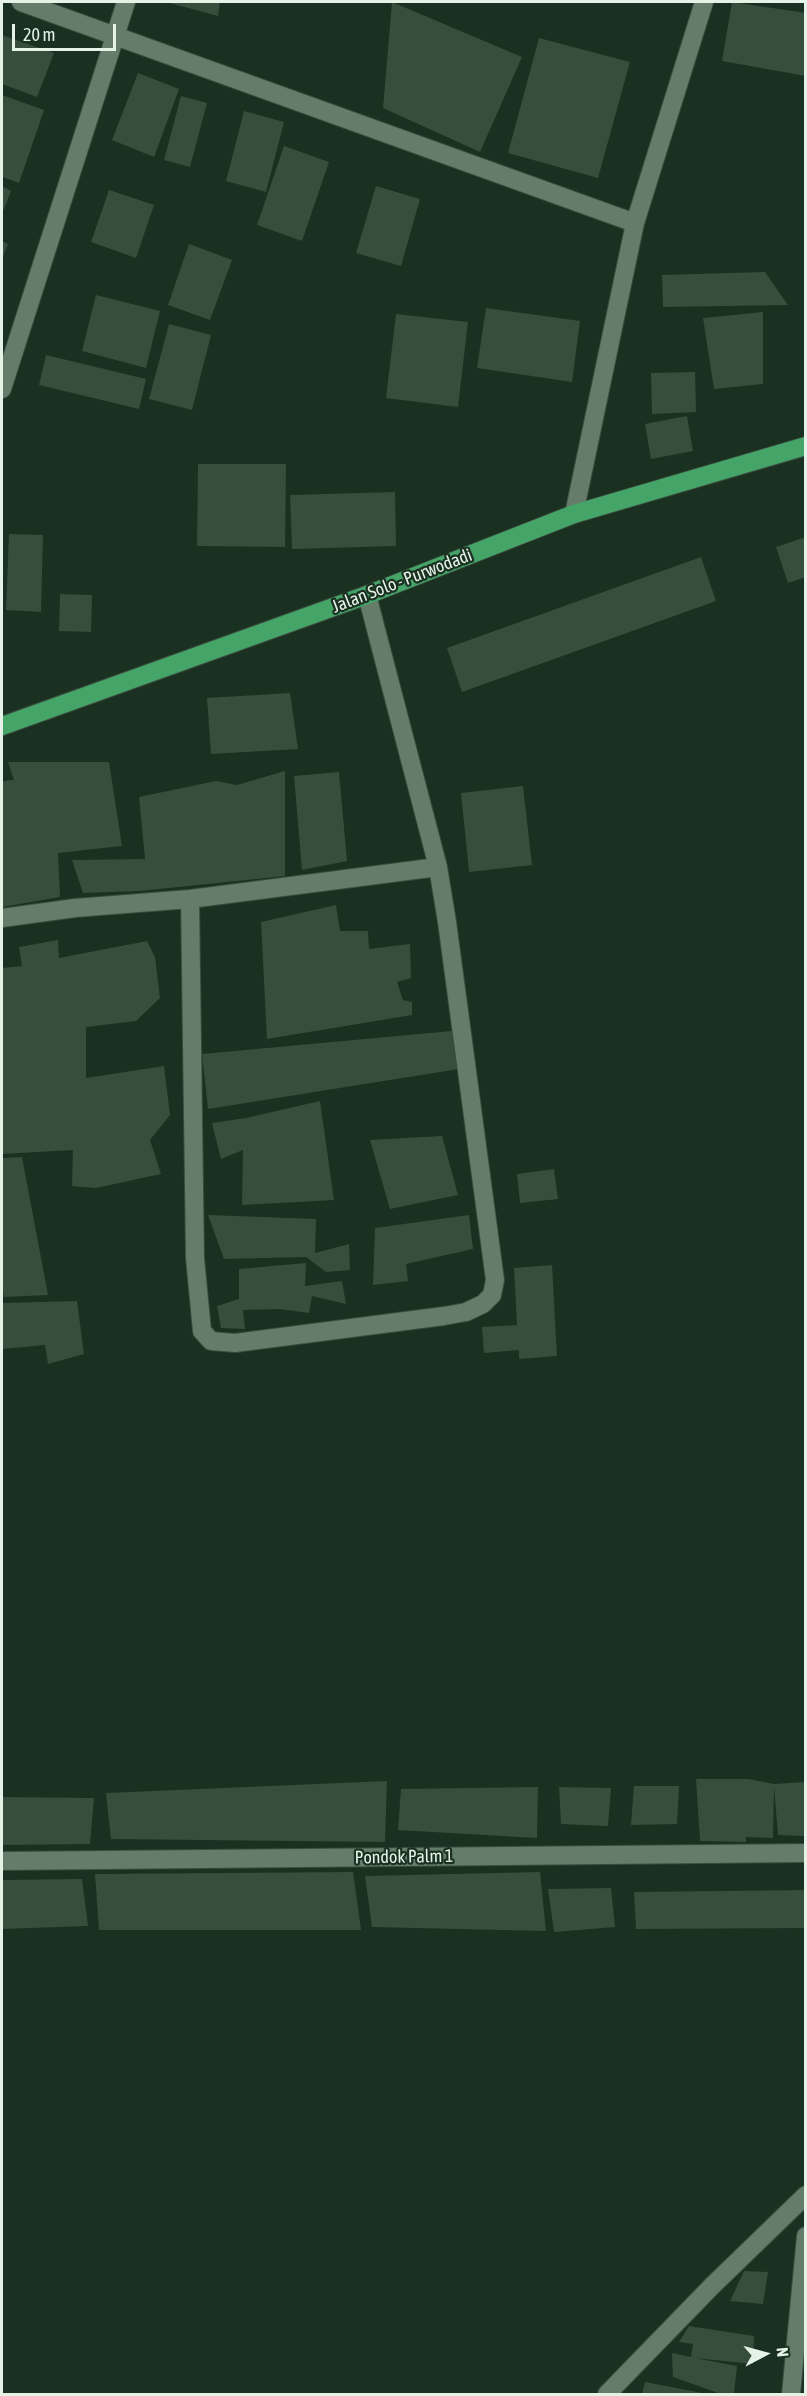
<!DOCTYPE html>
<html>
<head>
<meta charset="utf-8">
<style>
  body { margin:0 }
  #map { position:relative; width:807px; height:2396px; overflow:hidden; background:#1a3020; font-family:"Asap Condensed",sans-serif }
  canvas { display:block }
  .frame { position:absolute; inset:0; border:3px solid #e4f2e7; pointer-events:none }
  .north { position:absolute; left:735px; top:2324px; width:60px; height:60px; -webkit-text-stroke:4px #1a3020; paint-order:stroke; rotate:84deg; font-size:16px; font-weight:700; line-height:24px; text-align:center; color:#e4f2e7 }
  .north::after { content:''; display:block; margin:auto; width:21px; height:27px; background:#e4f2e7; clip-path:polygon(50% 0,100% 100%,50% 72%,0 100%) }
  .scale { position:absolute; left:12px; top:24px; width:104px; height:27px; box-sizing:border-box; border:3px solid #e4f2e7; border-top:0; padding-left:8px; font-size:18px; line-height:21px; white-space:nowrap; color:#e4f2e7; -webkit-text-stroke:4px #1a3020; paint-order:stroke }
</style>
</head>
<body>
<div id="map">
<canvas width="807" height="2396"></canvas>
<div class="frame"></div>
<div class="north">N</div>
<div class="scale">20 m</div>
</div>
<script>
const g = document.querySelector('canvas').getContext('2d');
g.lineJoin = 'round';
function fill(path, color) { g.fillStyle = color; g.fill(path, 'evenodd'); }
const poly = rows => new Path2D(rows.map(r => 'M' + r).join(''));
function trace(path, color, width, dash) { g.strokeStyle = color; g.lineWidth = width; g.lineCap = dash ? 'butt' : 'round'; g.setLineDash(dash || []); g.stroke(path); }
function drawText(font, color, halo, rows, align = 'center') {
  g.font = font + ' "Asap Condensed",sans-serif'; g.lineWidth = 4.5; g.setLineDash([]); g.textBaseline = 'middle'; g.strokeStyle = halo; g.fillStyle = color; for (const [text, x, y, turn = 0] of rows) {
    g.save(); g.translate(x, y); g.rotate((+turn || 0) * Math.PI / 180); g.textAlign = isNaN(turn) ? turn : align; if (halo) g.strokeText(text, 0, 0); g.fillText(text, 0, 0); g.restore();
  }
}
const building = poly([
  [166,2,220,2,218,16],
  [392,2,522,57,480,152,383,108],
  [732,2,806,13,806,76,722,61],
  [2,35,54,53,37,97,2,84],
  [539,38,630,62,598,178,508,153],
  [138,73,179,89,154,157,112,140],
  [2,95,44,110,19,183,2,177],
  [181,96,207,103,190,167,164,160],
  [244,111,284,122,266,192,226,181],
  [284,146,329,162,302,241,257,225],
  [2,186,11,191,2,214],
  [376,186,420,199,401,266,356,253],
  [109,190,154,205,136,258,91,242],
  [2,241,8,244,2,259],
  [189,244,232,260,210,320,168,305],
  [765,272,788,305,663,307,662,275],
  [96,295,160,311,146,368,82,351],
  [486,308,580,321,572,382,477,368],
  [763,312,763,384,714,389,703,318],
  [396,314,468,322,458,407,386,398],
  [169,324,211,335,192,410,149,399],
  [46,355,146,379,139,409,39,385],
  [695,372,696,412,652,414,651,373],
  [687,416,693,451,651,459,645,424],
  [198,464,286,464,285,547,197,546],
  [395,492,396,546,292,549,290,495],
  [9,534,43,535,41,612,6,610],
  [806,537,806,577,788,583,776,547],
  [701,557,716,601,462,692,447,648],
  [60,594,92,595,91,632,59,631],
  [290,693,298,749,211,754,207,698],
  [8,762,109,762,122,846,58,853,60,897,2,907,2,781,14,780],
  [285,771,285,876,140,891,83,893,72,860,145,859,139,797,216,781,237,785],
  [339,772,347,861,302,870,294,776],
  [523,786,532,865,469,872,461,793],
  [336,905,340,931,368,931,369,949,410,944,411,978,397,982,403,1000,412,1002,412,1015,267,1039,261,922],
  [58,940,59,958,147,941,155,957,160,998,136,1021,86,1027,86,1078,164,1066,170,1115,150,1140,161,1174,96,1188,72,1186,73,1150,2,1154,2,968,22,966,19,947],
  [452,1031,459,1069,208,1109,202,1054],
  [320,1101,334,1200,242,1205,243,1150,221,1159,212,1123,246,1118],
  [442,1136,458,1195,390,1209,370,1140],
  [22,1157,48,1295,4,1297,2,1287,2,1158],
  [554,1169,558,1199,520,1203,517,1174],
  [208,1215,316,1219,315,1253,349,1244,350,1270,326,1272,306,1257,224,1259],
  [469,1215,473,1249,406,1264,408,1281,373,1285,375,1228],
  [306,1263,305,1286,342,1281,346,1304,312,1296,309,1313,280,1309,243,1310,245,1329,221,1328,217,1306,239,1299,239,1269],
  [552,1265,557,1356,519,1359,519,1350,484,1353,482,1327,517,1325,514,1268],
  [77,1301,84,1354,48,1364,45,1345,2,1349,2,1303],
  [696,1779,748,1779,774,1784,806,1782,806,1836,778,1835,774,1787,773,1838,746,1837,746,1842,700,1841],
  [387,1781,385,1842,111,1839,106,1793],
  [634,1786,679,1786,677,1824,631,1825],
  [538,1787,537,1838,398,1830,401,1789],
  [559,1787,611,1788,608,1826,561,1824],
  [2,1797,94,1798,90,1844,2,1845],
  [353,1872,361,1930,99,1930,95,1874],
  [540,1872,546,1931,372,1927,365,1876],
  [82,1879,88,1926,2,1929,2,1880],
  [611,1888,615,1927,554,1932,548,1889],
  [806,1890,806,1928,636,1929,634,1892],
  [744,2271,768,2272,763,2304,730,2301],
  [689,2326,754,2336,753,2364,695,2358,737,2366,734,2394,721,2394,673,2377,672,2353,691,2357,693,2344,679,2342],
  [645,2382,702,2393,702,2394,642,2394]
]);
const street = poly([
  [21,2,635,223],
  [2,389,126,2],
  [574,514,635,223,704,2],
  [190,899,438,867],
  [2,918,75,908,190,899,195,1258,202,1331,211,1341,235,1343,444,1316,466,1312,483,1304,492,1295,495,1280,447,922,438,867,367,595],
  [2,1861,806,1853],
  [607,2394,712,2286,806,2195],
  [791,2394,806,2236]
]);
const primary = poly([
  [2,726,367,595,574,514,806,446]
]);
const streetNames = [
  ["Jalan Solo - Purwodadi",402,581,-21],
  ["Pondok Palm 1",404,1857,-1]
];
fill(building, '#374e3c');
trace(street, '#394c3e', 20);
trace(primary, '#394c3e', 20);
trace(street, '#647c69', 18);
trace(primary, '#45a468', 18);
drawText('18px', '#e4f2e7', '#1a3020', streetNames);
</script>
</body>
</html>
